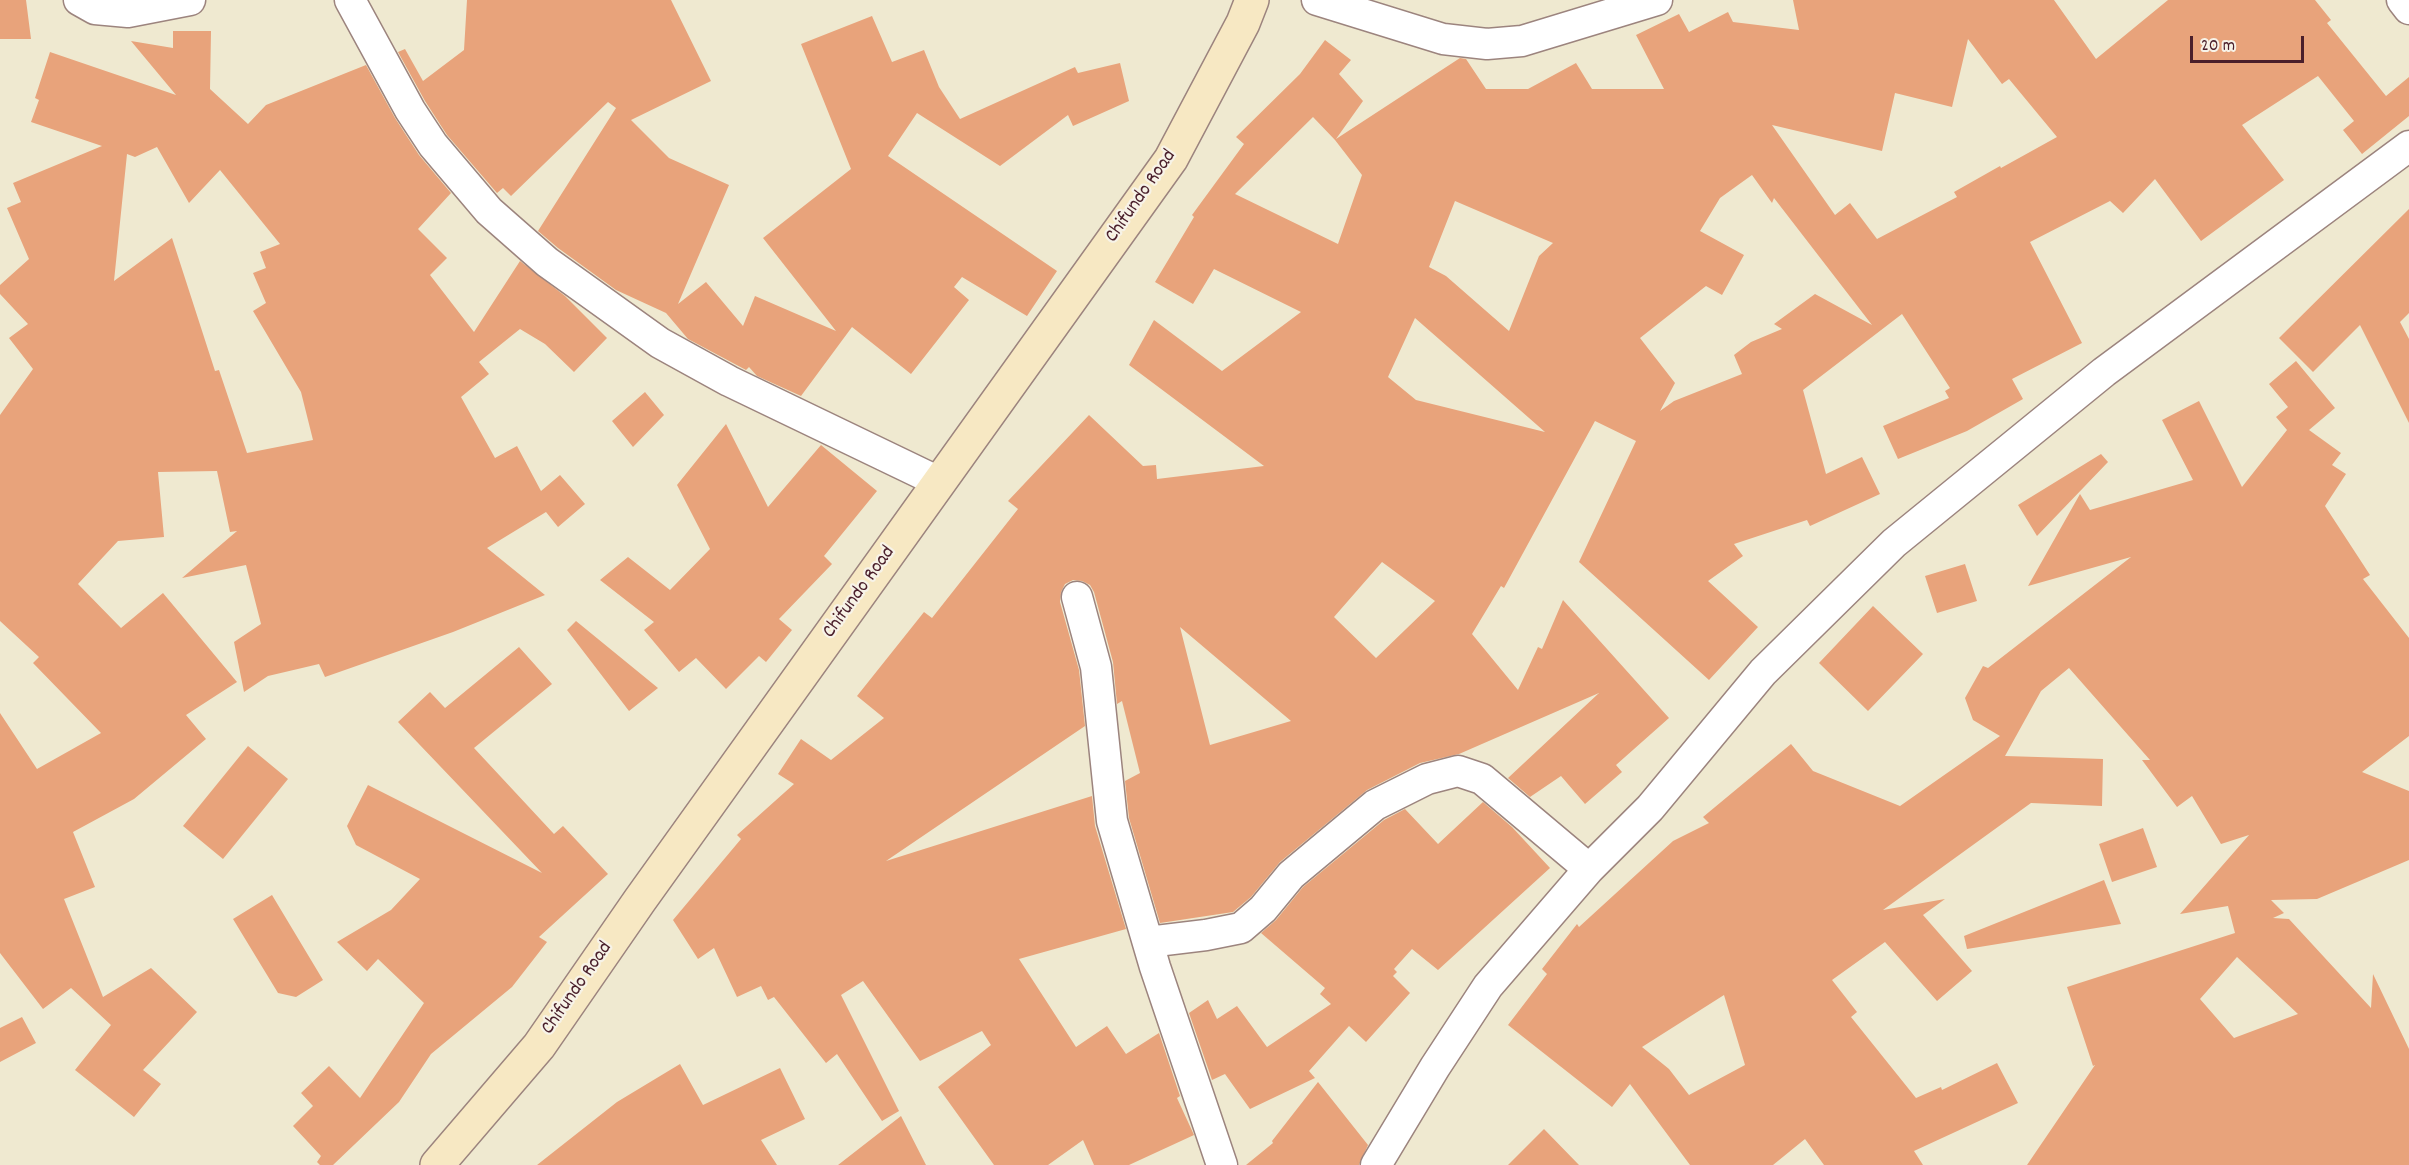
<!DOCTYPE html>
<html>
<head>
<meta charset="utf-8">
<style>
  body { margin:0 }
  #map { position:relative; width:2409px; height:1165px; overflow:hidden; background:#efe9d0; font-family:Dekko,sans-serif }
  canvas { display:block }
  .scale { position:absolute; left:2190px; top:36px; width:114px; height:27px; box-sizing:border-box; border:3px solid #4a1f2b; border-top:0; padding-left:8px; font-size:18px; line-height:21px; white-space:nowrap; color:#4a1f2b; -webkit-text-stroke:4px #f7f3e8; paint-order:stroke }
</style>
</head>
<body>
<div id="map">
<canvas width="2409" height="1165"></canvas>
<div class="scale">20 m</div>
</div>
<script>
const g = document.querySelector('canvas').getContext('2d');
g.lineJoin = 'round';
function fill(path, color) { g.fillStyle = color; g.fill(path, 'evenodd'); }
const poly = rows => new Path2D(rows.map(r => 'M' + r).join(''));
function trace(path, color, width, dash) { g.strokeStyle = color; g.lineWidth = width; g.lineCap = dash ? 'butt' : 'round'; g.setLineDash(dash || []); g.stroke(path); }
function drawText(font, color, halo, rows, align = 'center') {
  g.font = font + ' Dekko,sans-serif'; g.lineWidth = 4.5; g.setLineDash([]); g.textBaseline = 'middle'; g.strokeStyle = halo; g.fillStyle = color; for (const [text, x, y, turn = 0] of rows) {
    g.save(); g.translate(x, y); g.rotate((+turn || 0) * Math.PI / 180); g.textAlign = isNaN(turn) ? turn : align; if (halo) g.strokeText(text, 0, 0); g.fillText(text, 0, 0); g.restore();
  }
}
const building = poly([
  [0,0,26,0,31,39,0,39],
  [467,0,671,0,711,81,631,120,669,158,729,185,678,304,706,282,743,326,755,296,836,331,763,238,851,169,801,44,872,16,892,62,924,50,939,87,960,119,1075,67,1078,73,1120,63,1129,101,1073,126,1068,115,1000,166,917,113,888,156,1057,271,1027,316,962,277,954,287,969,300,911,374,852,327,801,396,757,376,749,367,746,370,688,339,666,313,616,290,558,248,538,231,616,108,608,102,511,196,503,188,497,193,447,135,425,101,398,52,405,49,423,81,464,50],
  [1793,0,2054,0,2096,59,2168,0,2315,0,2331,20,2327,23,2386,96,2409,77,2409,116,2362,154,2343,130,2354,121,2318,76,2242,125,2284,180,2201,241,2155,179,2123,213,2110,201,2030,242,2082,343,2012,379,2023,399,1967,431,1898,459,1883,426,1949,398,1945,391,1950,388,1902,314,1803,390,1826,474,1862,457,1880,494,1810,526,1807,520,1734,544,1743,556,1708,581,1758,627,1709,680,1579,562,1636,441,1595,421,1504,588,1501,586,1472,634,1518,690,1538,647,1542,649,1563,600,1669,718,1616,765,1622,772,1585,804,1561,776,1530,797,1508,778,1599,693,1459,754,1420,763,1367,790,1280,862,1251,897,1233,912,1160,923,1129,818,1125,781,1140,773,1122,701,1117,704,1113,662,1094,592,1090,585,1082,581,1073,580,1065,584,1061,592,1060,602,1079,670,1085,726,886,861,1092,796,1095,826,1126,929,1019,959,1076,1047,1107,1026,1126,1054,1159,1033,1180,1096,1177,1098,1194,1135,1129,1165,1094,1165,1083,1140,1048,1165,994,1165,938,1087,991,1045,982,1031,920,1061,863,981,841,995,899,1111,882,1121,837,1054,826,1063,774,997,768,1000,761,986,737,997,714,948,698,959,673,920,741,839,737,835,794,784,778,774,801,739,831,760,884,718,857,696,924,612,932,618,1018,509,1008,501,1089,415,1143,466,1156,465,1157,479,1264,466,1129,365,1154,320,1222,371,1301,312,1214,269,1193,304,1155,282,1194,217,1192,215,1244,144,1236,137,1300,74,1325,40,1351,60,1339,74,1363,101,1336,139,1460,58,1466,59,1486,89,1528,89,1576,63,1592,89,1664,89,1636,35,1679,14,1689,32,1728,12,1733,22,1799,30],
  [1968,39,2002,84,2009,79,2057,137,2001,168,2000,166,1954,192,1957,197,1877,239,1850,203,1835,215,1772,125,1882,151,1895,93,1952,107],
  [1313,117,1335,140,1362,175,1338,244,1235,194],
  [1752,175,1772,203,1774,198,1872,325,1815,294,1774,324,1782,329,1751,342,1734,355,1742,374,1674,401,1660,411,1675,383,1640,338,1706,286,1722,295,1744,255,1700,231,1720,198],
  [1455,201,1553,243,1539,256,1509,331,1446,276,1429,267],
  [1415,318,1545,432,1416,400,1388,377],
  [1382,562,1435,601,1376,658,1334,617],
  [1180,627,1291,721,1210,745],
  [173,31,211,31,210,89,248,124,266,105,366,65,395,118,419,155,451,193,418,229,447,258,430,275,474,332,520,261,565,296,607,338,574,372,545,344,520,329,479,362,489,374,461,397,495,458,517,446,541,491,560,475,585,504,558,527,546,512,487,548,545,595,453,632,325,677,319,664,268,676,244,692,234,642,261,624,246,565,182,578,237,531,230,532,217,471,158,472,164,537,118,541,78,584,121,628,163,593,237,682,186,715,206,739,134,799,73,832,95,887,64,899,103,997,151,968,197,1012,143,1070,161,1084,134,1117,75,1070,111,1025,71,988,43,1009,0,953,0,713,37,769,101,733,33,663,39,657,0,621,0,415,33,369,9,338,28,324,0,294,0,285,29,259,7,208,21,202,13,183,102,146,31,122,39,100,35,98,50,52,176,95,131,41,173,48],
  [157,147,189,203,220,170,280,244,260,252,266,268,253,273,266,303,253,311,301,392,313,440,247,453,219,370,215,371,172,238,114,281,127,154,135,157],
  [2409,209,2409,313,2400,322,2409,339,2409,423,2360,325,2313,372,2279,338],
  [2296,361,2335,408,2309,430,2341,453,2332,465,2346,474,2325,506,2370,575,2363,579,2409,638,2409,736,2362,772,2409,791,2409,860,2317,899,2271,900,2284,913,2273,918,2289,919,2371,1008,2373,974,2409,1049,2409,1165,2027,1165,2095,1065,2093,1066,2067,987,2235,933,2228,906,2180,914,2249,835,2221,844,2192,796,2177,807,2142,760,2150,760,2069,668,2041,691,2005,756,2103,759,2102,806,2031,803,1883,910,1945,899,1923,915,1972,971,1937,1001,1885,942,1832,980,1857,1012,1851,1017,1916,1098,1941,1087,1942,1090,1997,1063,2018,1103,1914,1151,1923,1165,1824,1165,1805,1139,1773,1165,1690,1165,1630,1084,1612,1107,1508,1025,1547,974,1542,969,1577,924,1579,927,1673,841,1709,823,1703,817,1791,744,1813,771,1900,806,2000,736,1973,720,1965,698,1983,666,1988,668,2131,557,2028,586,2080,494,2090,510,2193,480,2162,420,2199,401,2242,487,2287,430,2276,417,2288,407,2269,384],
  [2237,957,2298,1014,2234,1038,2200,999],
  [1724,995,1745,1065,1689,1095,1669,1069,1642,1047],
  [645,392,664,415,633,447,612,421],
  [726,424,768,507,821,445,877,491,824,556,832,564,779,619,792,630,766,662,759,656,726,689,696,658,679,672,644,630,654,622,600,580,628,557,670,590,710,549,677,485],
  [2101,454,2108,462,2037,536,2018,505],
  [1965,564,1977,601,1937,613,1925,576],
  [1873,606,1923,654,1868,711,1819,663],
  [576,621,658,688,629,711,567,630],
  [519,647,552,684,474,748,554,834,563,826,608,874,539,937,547,942,512,987,431,1054,399,1102,333,1165,320,1165,317,1162,321,1156,293,1126,313,1106,301,1093,329,1066,360,1098,424,1003,378,959,367,971,337,942,391,910,420,879,356,845,347,826,368,785,542,873,398,722,430,692,445,708],
  [248,746,288,779,223,859,183,826],
  [1483,802,1512,827,1550,868,1438,970,1412,949,1394,969,1397,972,1393,976,1410,993,1366,1042,1349,1026,1309,1071,1315,1078,1250,1109,1225,1074,1212,1080,1189,1013,1208,1000,1217,1019,1237,1006,1267,1047,1331,1004,1320,994,1325,988,1261,933,1276,920,1303,887,1384,820,1405,809,1438,844],
  [2143,828,2157,867,2112,882,2099,844],
  [2104,880,2121,924,1967,949,1964,936],
  [272,895,323,980,296,997,278,993,233,919],
  [22,1017,36,1043,0,1062,0,1028],
  [680,1064,703,1105,780,1068,805,1119,761,1140,777,1165,537,1165,617,1102],
  [1318,1082,1368,1145,1359,1165,1246,1165,1273,1143,1272,1141],
  [901,1116,926,1165,838,1165],
  [1544,1129,1579,1165,1508,1165]
]);
const street = poly([
  [79,0,95,9,128,12,190,0],
  [350,0,410,110,433,145,489,211,547,262,660,343,729,381,939,482],
  [1317,0,1443,39,1487,44,1522,41,1657,0],
  [2402,0,2409,9],
  [1077,597,1096,667,1112,821,1155,967,1222,1165],
  [1148,942,1206,935,1241,928,1263,909,1291,875,1375,805,1427,779,1458,771,1482,779,1589,869],
  [1376,1165,1435,1067,1488,986,1589,869,1650,808,1763,672,1894,543,2104,372,2409,146]
]);
const secondary = poly([
  [437,1165,539,1046,640,900,1171,159,1243,23,1252,0]
]);
const streetNames = [
  ["Chifundo Road",1142,197,-55],
  ["Chifundo Road",860,593,-54],
  ["Chifundo Road",578,989,-55]
];
fill(building, '#e8a37b');
trace(street, '#9c847e', 33);
trace(secondary, '#9c847e', 36);
trace(street, '#fff', 30);
trace(secondary, '#f7e8c3', 33);
drawText('20px', '#4a1f2b', '#f7f3e8', streetNames);
</script>
</body>
</html>
